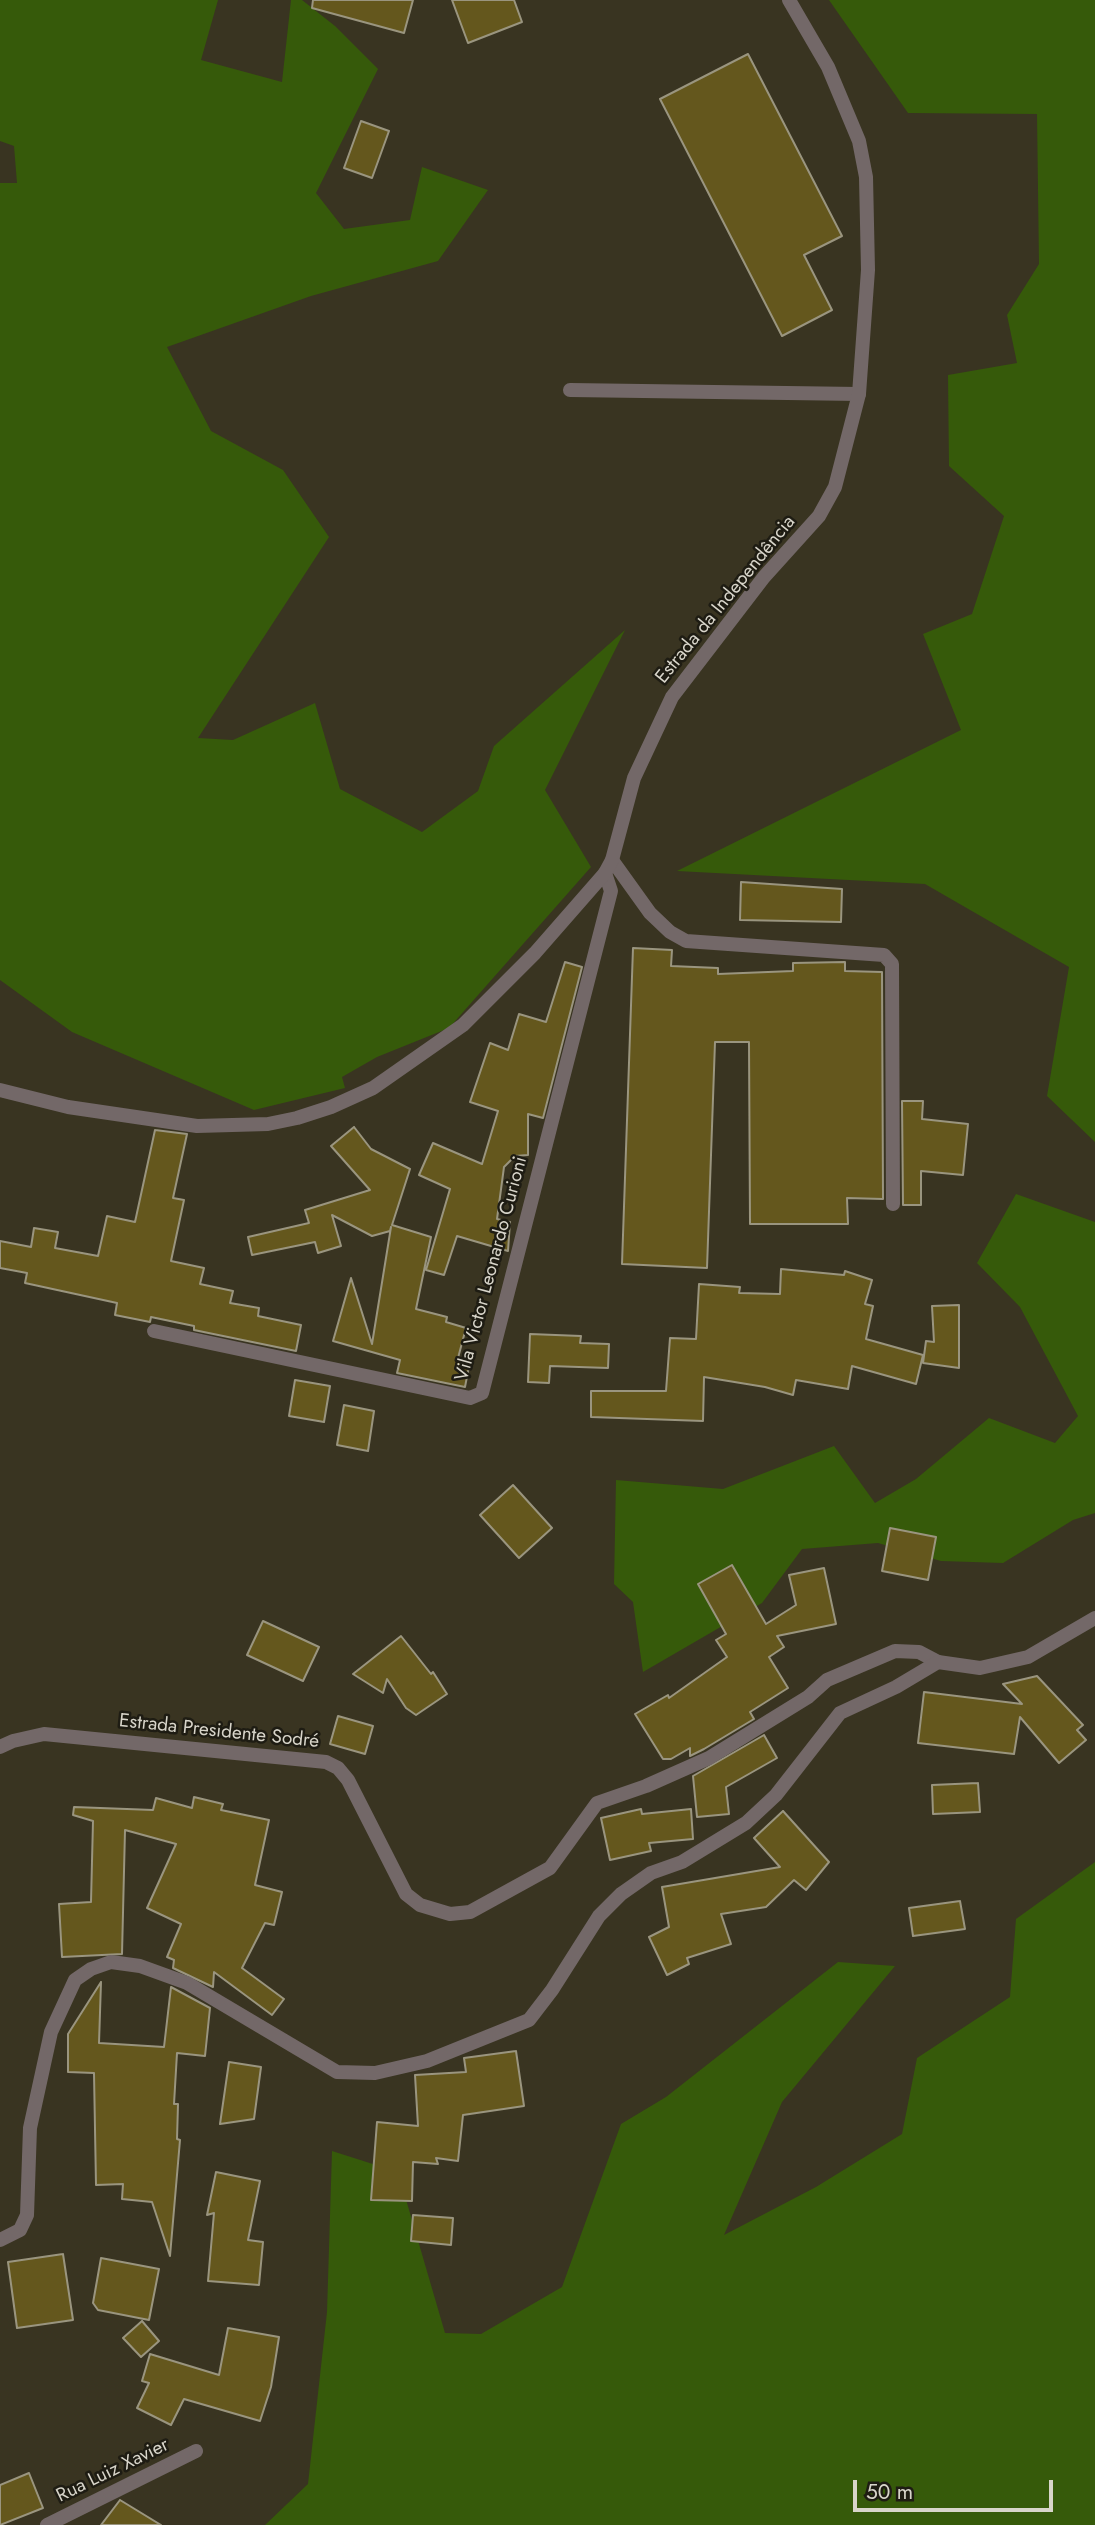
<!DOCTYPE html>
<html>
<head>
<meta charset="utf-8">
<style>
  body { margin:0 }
  #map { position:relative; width:1095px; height:2525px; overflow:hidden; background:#393421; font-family:Jost,sans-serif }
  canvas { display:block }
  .scale { position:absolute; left:853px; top:2480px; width:200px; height:32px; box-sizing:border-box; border:4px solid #d8d5ca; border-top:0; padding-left:9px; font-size:21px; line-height:24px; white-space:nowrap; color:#d8d5ca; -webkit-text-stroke:5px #1e1c13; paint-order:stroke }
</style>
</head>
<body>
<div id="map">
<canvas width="1095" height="2525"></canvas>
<div class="scale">50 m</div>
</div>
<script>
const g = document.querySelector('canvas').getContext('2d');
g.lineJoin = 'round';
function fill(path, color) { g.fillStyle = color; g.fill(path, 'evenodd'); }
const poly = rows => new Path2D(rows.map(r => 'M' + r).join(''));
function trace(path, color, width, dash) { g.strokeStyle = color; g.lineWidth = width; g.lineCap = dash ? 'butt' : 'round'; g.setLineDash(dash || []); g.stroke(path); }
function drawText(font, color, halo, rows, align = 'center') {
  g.font = font + ' Jost,sans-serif'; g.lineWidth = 5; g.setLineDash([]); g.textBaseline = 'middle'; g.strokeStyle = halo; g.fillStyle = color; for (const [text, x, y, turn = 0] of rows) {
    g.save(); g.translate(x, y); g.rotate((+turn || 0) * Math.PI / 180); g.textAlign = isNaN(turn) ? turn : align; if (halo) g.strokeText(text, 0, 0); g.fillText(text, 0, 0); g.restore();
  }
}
const green = poly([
  [0,0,218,0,201,60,282,82,291,0,302,0,335,26,378,69,316,193,344,229,410,220,422,167,488,190,438,261,311,296,167,347,211,431,283,470,329,537,198,738,233,740,315,703,340,789,422,832,478,791,494,746,625,630,545,790,591,867,449,1028,377,1057,342,1077,345,1088,254,1110,72,1032,0,980,0,183,17,183,14,146,0,141],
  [829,0,1095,0,1095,1142,1047,1096,1069,967,925,884,677,871,961,730,923,634,972,614,1004,516,949,466,948,375,1017,363,1007,315,1039,264,1037,114,908,113],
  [1016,1194,1095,1222,1095,1513,1073,1520,1003,1563,941,1561,878,1543,802,1549,762,1603,643,1672,633,1602,614,1584,616,1480,723,1489,834,1446,875,1503,916,1479,989,1418,1055,1443,1078,1416,1020,1307,977,1263],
  [1095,1862,1095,2525,265,2525,308,2484,327,2312,332,2151,398,2172,445,2333,481,2334,562,2287,621,2124,666,2097,838,1962,895,1966,782,2102,724,2235,816,2187,902,2134,917,2058,1010,1997,1016,1919]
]);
const building = poly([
  [313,0,413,0,404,33,312,8,313,0],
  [452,0,514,0,522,22,468,43,452,0],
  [748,54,842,236,804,255,832,310,782,336,660,99,748,54],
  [361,121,389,131,372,178,344,168,361,121],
  [741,882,842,889,841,922,740,920,741,882],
  [633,948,672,950,671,966,718,968,718,974,793,971,793,963,845,962,845,971,882,972,883,1199,847,1198,848,1224,750,1224,749,1042,715,1042,707,1268,622,1264,633,948],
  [565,962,582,967,543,1118,528,1114,528,1155,515,1156,504,1167,497,1219,510,1222,508,1251,457,1236,444,1275,426,1270,450,1189,419,1175,433,1143,482,1164,498,1111,470,1102,490,1043,508,1050,519,1014,546,1022,565,962],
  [902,1101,923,1101,922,1119,968,1124,963,1175,921,1171,921,1205,903,1205,902,1101],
  [354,1127,371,1149,410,1169,392,1225,431,1237,416,1309,447,1317,446,1322,466,1328,458,1358,470,1361,465,1387,397,1373,400,1360,333,1341,351,1278,372,1344,391,1227,390,1231,372,1236,332,1215,341,1246,318,1253,315,1242,252,1255,248,1237,309,1223,305,1210,370,1190,331,1146,354,1127],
  [155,1130,187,1134,173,1198,184,1200,171,1261,204,1268,200,1284,233,1291,230,1303,259,1308,258,1316,301,1325,296,1351,194,1330,194,1326,151,1317,150,1322,115,1315,117,1303,25,1283,27,1273,0,1268,0,1241,31,1247,34,1228,58,1232,55,1248,98,1256,107,1216,135,1222,155,1130],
  [781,1269,844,1275,845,1271,872,1280,865,1304,873,1306,866,1339,923,1355,916,1384,852,1366,848,1389,796,1380,793,1395,765,1387,704,1377,703,1421,591,1417,591,1391,666,1391,670,1338,696,1339,699,1284,740,1287,739,1293,780,1294,781,1269],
  [959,1305,959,1368,923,1363,926,1341,934,1342,932,1306,959,1305],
  [530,1334,581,1336,580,1343,609,1344,608,1368,550,1366,549,1383,528,1382,530,1334],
  [295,1380,330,1386,324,1422,289,1416,295,1380],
  [344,1405,374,1411,368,1451,337,1445,344,1405],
  [513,1485,552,1528,519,1558,480,1515,513,1485],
  [890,1528,936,1537,928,1580,882,1571,890,1528],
  [732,1565,766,1624,796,1605,789,1575,824,1568,836,1624,777,1636,784,1647,769,1657,788,1688,750,1712,754,1719,704,1749,690,1756,690,1748,671,1759,663,1759,635,1714,668,1695,669,1698,727,1657,716,1640,726,1634,698,1584,732,1565],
  [263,1621,319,1647,303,1681,247,1655,263,1621],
  [401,1636,431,1674,433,1672,447,1694,416,1715,406,1708,387,1679,383,1693,353,1674,401,1636],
  [1037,1676,1083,1725,1077,1730,1086,1740,1059,1763,1020,1717,1014,1754,918,1743,924,1692,1022,1704,1003,1684,1037,1676],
  [338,1716,373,1726,365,1754,330,1744,338,1716],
  [764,1735,777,1758,726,1787,729,1814,697,1817,693,1776,764,1735],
  [978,1783,980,1812,933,1814,932,1785,978,1783],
  [194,1797,223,1804,221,1810,269,1820,255,1885,282,1892,274,1925,265,1923,242,1968,284,1999,272,2015,214,1972,213,1987,173,1968,174,1960,167,1957,181,1924,147,1908,176,1844,125,1830,122,1954,62,1957,59,1904,91,1902,93,1821,73,1815,74,1807,153,1810,156,1798,192,1808,194,1797],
  [641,1809,642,1814,691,1809,693,1839,649,1843,651,1851,610,1860,601,1818,641,1809],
  [783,1811,829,1862,806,1890,794,1880,766,1907,721,1914,731,1944,687,1958,689,1964,667,1975,649,1937,669,1927,662,1887,780,1867,754,1838,783,1811],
  [960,1901,965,1929,913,1936,909,1908,960,1901],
  [101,1982,99,2043,164,2047,171,1987,210,2008,205,2056,177,2053,174,2104,178,2104,177,2139,180,2140,170,2256,152,2202,122,2199,123,2184,96,2185,94,2073,68,2072,68,2034,101,1982],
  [516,2051,524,2106,463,2115,458,2161,436,2158,438,2164,413,2162,412,2201,371,2200,377,2122,418,2126,415,2075,466,2072,464,2058,516,2051],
  [229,2062,261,2067,254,2119,220,2124,229,2062],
  [216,2172,260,2181,248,2240,263,2242,259,2285,208,2281,214,2213,207,2215,216,2172],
  [413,2215,453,2218,451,2245,411,2241,413,2215],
  [63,2254,73,2320,17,2328,8,2262,63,2254],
  [101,2258,159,2269,149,2320,98,2310,93,2303,101,2258],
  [142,2321,159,2341,141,2357,123,2338,142,2321],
  [228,2328,279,2337,271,2387,260,2421,184,2399,171,2425,137,2408,149,2383,142,2381,150,2354,219,2375,228,2328],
  [29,2473,43,2508,0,2525,0,2485,29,2473],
  [120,2500,161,2525,101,2525,120,2500]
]);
const service = poly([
  [570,390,859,394],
  [612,860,650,913,670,932,686,941,884,955,892,964,893,1204],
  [154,1331,470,1398,482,1393,611,891,605,873]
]);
const minor = poly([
  [0,1747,13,1741,44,1734,326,1762,338,1768,348,1780,406,1894,420,1905,450,1914,470,1912,550,1868,597,1803,646,1786,709,1758,808,1697,827,1680,895,1651,919,1652,938,1662],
  [47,2525,196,2451]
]);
const tertiary = poly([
  [0,1090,68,1107,197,1126,268,1124,297,1118,331,1107,373,1088,463,1025,535,953,605,873,612,860,634,778,672,697,764,577,819,516,835,487,859,394,868,270,866,177,859,141,828,67,789,0],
  [0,2240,20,2230,27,2215,30,2128,51,2032,75,1980,91,1969,111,1962,140,1966,187,1983,337,2072,375,2073,427,2061,529,2020,552,1990,599,1916,621,1894,651,1873,682,1862,746,1823,776,1795,840,1713,896,1687,938,1662,980,1668,1028,1657,1095,1618]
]);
const streetNames = [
  ["Estrada da Independência",726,600,-51],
  ["Vila Victor Leonardo Curioni",492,1269,-75],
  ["Estrada Presidente Sodré",219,1732,6],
  ["Rua Luiz Xavier",113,2471,-26]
];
fill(green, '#365a0a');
fill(building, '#64571d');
trace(building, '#9a957f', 2);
trace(service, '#736868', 14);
trace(minor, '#736868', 14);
trace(tertiary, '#736868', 14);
drawText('19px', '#d8d5ca', '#1e1c13', streetNames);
</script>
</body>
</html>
